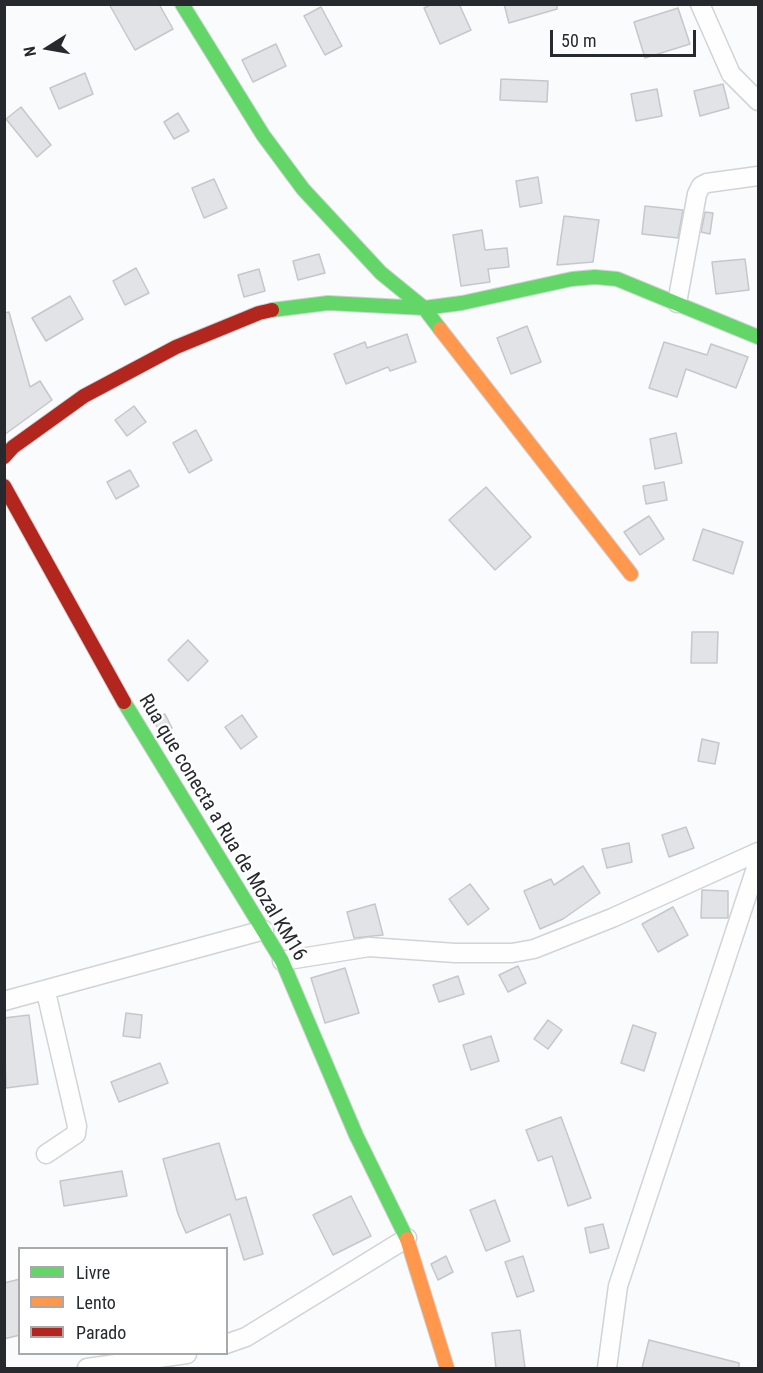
<!DOCTYPE html>
<html>
<head>
<meta charset="utf-8">
<style>
  body { margin:0 }
  #map { position:relative; width:763px; height:1373px; overflow:hidden; background:#f9fbfd; font-family:"Roboto Condensed",sans-serif }
  canvas { display:block }
  .frame { position:absolute; inset:0; border:6px solid #26292d; pointer-events:none }
  .legend { position:absolute; left:18px; top:1247px; width:210px; height:108px; box-sizing:border-box; background:#fff; border:2px solid #a8a9ab; margin:0; padding:8px 10px; list-style:none; font-size:18px; color:#26292d }
  .legend li { display:flex; align-items:center; gap:12px; height:30px }
  .legend b { width:30px; border:2px solid #a8a9ab }
  .north { position:absolute; left:18px; top:18px; width:60px; height:60px; -webkit-text-stroke:4px #fff; paint-order:stroke; rotate:259deg; font-size:16px; font-weight:700; line-height:24px; text-align:center; color:#26292d }
  .north::after { content:''; display:block; margin:auto; width:21px; height:27px; background:#26292d; clip-path:polygon(50% 0,100% 100%,50% 72%,0 100%) }
  .scale { position:absolute; left:550px; top:30px; width:146px; height:27px; box-sizing:border-box; border:3px solid #26292d; border-top:0; padding-left:8px; font-size:18px; line-height:21px; white-space:nowrap; color:#26292d; -webkit-text-stroke:4px #fff; paint-order:stroke }
</style>
</head>
<body>
<div id="map">
<canvas width="763" height="1373"></canvas>
<div class="frame"></div>
<ul class="legend">
<li><b style="height:8px;background:#63d668"></b>Livre</li>
<li><b style="height:8px;background:#ff974d"></b>Lento</li>
<li><b style="height:8px;background:#b3261e"></b>Parado</li>
</ul>
<div class="north">N</div>
<div class="scale">50 m</div>
</div>
<script>
const g = document.querySelector('canvas').getContext('2d');
g.lineJoin = 'round';
function fill(path, color) { g.fillStyle = color; g.fill(path, 'evenodd'); }
const poly = rows => new Path2D(rows.map(r => 'M' + r).join(''));
function trace(path, color, width, dash) { g.strokeStyle = color; g.lineWidth = width; g.lineCap = dash ? 'butt' : 'round'; g.setLineDash(dash || []); g.stroke(path); }
function drawText(font, color, halo, rows, align = 'center') {
  g.font = font + ' "Roboto Condensed",sans-serif'; g.lineWidth = 4.5; g.setLineDash([]); g.textBaseline = 'middle'; g.strokeStyle = halo; g.fillStyle = color; for (const [text, x, y, turn = 0] of rows) {
    g.save(); g.translate(x, y); g.rotate((+turn || 0) * Math.PI / 180); g.textAlign = isNaN(turn) ? turn : align; if (halo) g.strokeText(text, 0, 0); g.fillText(text, 0, 0); g.restore();
  }
}
const building = poly([
  [109,4,159,4,173,29,135,50,109,4],
  [433,4,459,4,471,30,440,44,424,8,433,4],
  [504,4,557,4,557,9,509,23,504,4],
  [321,7,342,46,325,55,304,16,321,7],
  [678,8,690,44,645,58,634,22,678,8],
  [276,44,286,66,253,82,242,60,276,44],
  [85,73,93,94,59,109,50,88,85,73],
  [501,79,548,81,547,102,500,100,501,79],
  [723,84,729,108,700,116,694,91,723,84],
  [657,89,662,116,636,121,631,94,657,89],
  [21,107,51,145,37,157,6,119,21,107],
  [178,113,189,131,174,139,164,122,178,113],
  [538,177,542,203,520,207,516,181,538,177],
  [214,179,227,208,204,218,192,188,214,179],
  [645,206,683,210,678,238,642,234,645,206],
  [705,212,713,213,710,234,701,232,705,212],
  [564,216,599,220,593,262,557,265,564,216],
  [482,230,485,250,507,248,509,267,488,269,490,282,461,286,453,235,482,230],
  [319,254,325,273,298,280,293,261,319,254],
  [745,259,749,290,716,294,712,262,745,259],
  [136,268,149,293,125,305,113,281,136,268],
  [259,269,265,291,244,297,238,275,259,269],
  [70,296,83,319,46,341,32,318,70,296],
  [9,312,30,387,40,381,52,400,4,435,4,313,9,312],
  [527,326,541,362,511,374,497,338,527,326],
  [407,334,416,362,390,371,388,367,346,384,334,354,365,342,367,348,407,334],
  [664,342,707,355,711,344,748,357,736,388,686,369,677,397,649,388,664,342],
  [134,406,146,422,127,436,115,420,134,406],
  [196,430,212,460,189,473,173,443,196,430],
  [676,433,682,463,655,469,650,439,676,433],
  [130,470,139,486,116,499,107,482,130,470],
  [664,482,667,500,646,504,643,486,664,482],
  [486,487,531,537,495,570,449,520,486,487],
  [649,516,664,539,640,555,624,532,649,516],
  [703,529,743,542,733,574,693,560,703,529],
  [692,632,718,632,717,663,691,663,692,632],
  [188,640,208,661,188,681,168,660,188,640],
  [165,714,172,728,161,733,153,720,165,714],
  [242,715,257,737,241,749,225,727,242,715],
  [702,739,719,743,715,764,698,761,702,739],
  [686,827,694,848,669,857,662,835,686,827],
  [629,843,632,862,607,868,602,849,629,843],
  [583,866,600,893,563,919,540,929,524,891,551,879,554,885,583,866],
  [470,884,489,909,468,925,449,899,470,884],
  [702,890,728,891,728,918,701,918,702,890],
  [375,904,383,935,354,938,347,912,375,904],
  [673,907,688,935,658,952,642,924,673,907],
  [518,966,526,983,508,992,499,975,518,966],
  [345,968,359,1013,325,1023,311,978,345,968],
  [458,976,464,994,439,1002,433,985,458,976],
  [126,1013,142,1015,140,1038,123,1036,126,1013],
  [29,1015,38,1084,6,1088,4,1018,29,1015],
  [548,1020,562,1030,548,1049,534,1039,548,1020],
  [633,1025,656,1033,644,1071,621,1063,633,1025],
  [491,1036,499,1061,471,1070,463,1045,491,1036],
  [160,1063,168,1083,119,1102,111,1082,160,1063],
  [561,1117,591,1198,568,1206,552,1156,538,1161,526,1130,561,1117],
  [219,1143,236,1200,246,1197,263,1254,244,1260,230,1214,186,1233,178,1214,163,1159,219,1143],
  [122,1171,127,1196,64,1206,60,1181,122,1171],
  [351,1196,371,1236,333,1255,313,1215,351,1196],
  [495,1200,510,1241,486,1251,470,1210,495,1200],
  [603,1224,609,1248,590,1253,585,1228,603,1224],
  [446,1256,453,1272,438,1280,431,1264,446,1256],
  [523,1256,534,1291,517,1297,505,1262,523,1256],
  [20,1279,20,1335,4,1339,4,1283,20,1279],
  [520,1330,525,1368,496,1368,492,1333,520,1330],
  [649,1340,739,1363,739,1368,642,1368,649,1340]
]);
const street = poly([
  [700,4,731,74,758,101],
  [677,303,697,194,701,186,707,183,758,176],
  [282,961,369,947,455,953,512,953,534,949,612,918,758,852],
  [4,1001,264,930],
  [46,1154,76,1134,77,1126,46,992],
  [226,1344,246,1337,407,1238],
  [87,1368,187,1354],
  [607,1368,618,1286,758,862]
]);
const fast = poly([
  [182,4,263,135,303,189,381,273,424,308,440,329],
  [272,310,328,303,424,308,462,303,572,279,595,277,617,279,758,337],
  [124,702,282,961,356,1135,407,1239]
]);
const slow = poly([
  [440,329,631,574],
  [407,1239,447,1368]
]);
const jam = poly([
  [4,457,13,447,84,396,176,347,259,313,272,310],
  [4,486,124,702]
]);
const streetNames = [
  ["Rua que conecta a Rua de Mozal KM16",222,828,59]
];
fill(building, '#e1e3e6');
trace(building, '#c5c7ca', 1.5);
trace(street, '#d1d3d6', 21);
trace(fast, '#d1d3d6', 16);
trace(slow, '#d1d3d6', 16);
trace(jam, '#d1d3d6', 16);
trace(street, '#fefeff', 18);
trace(fast, '#63d668', 14);
trace(slow, '#ff974d', 14);
trace(jam, '#b3261e', 14);
drawText('20px', '#26292d', '#fff', streetNames);
</script>
</body>
</html>
